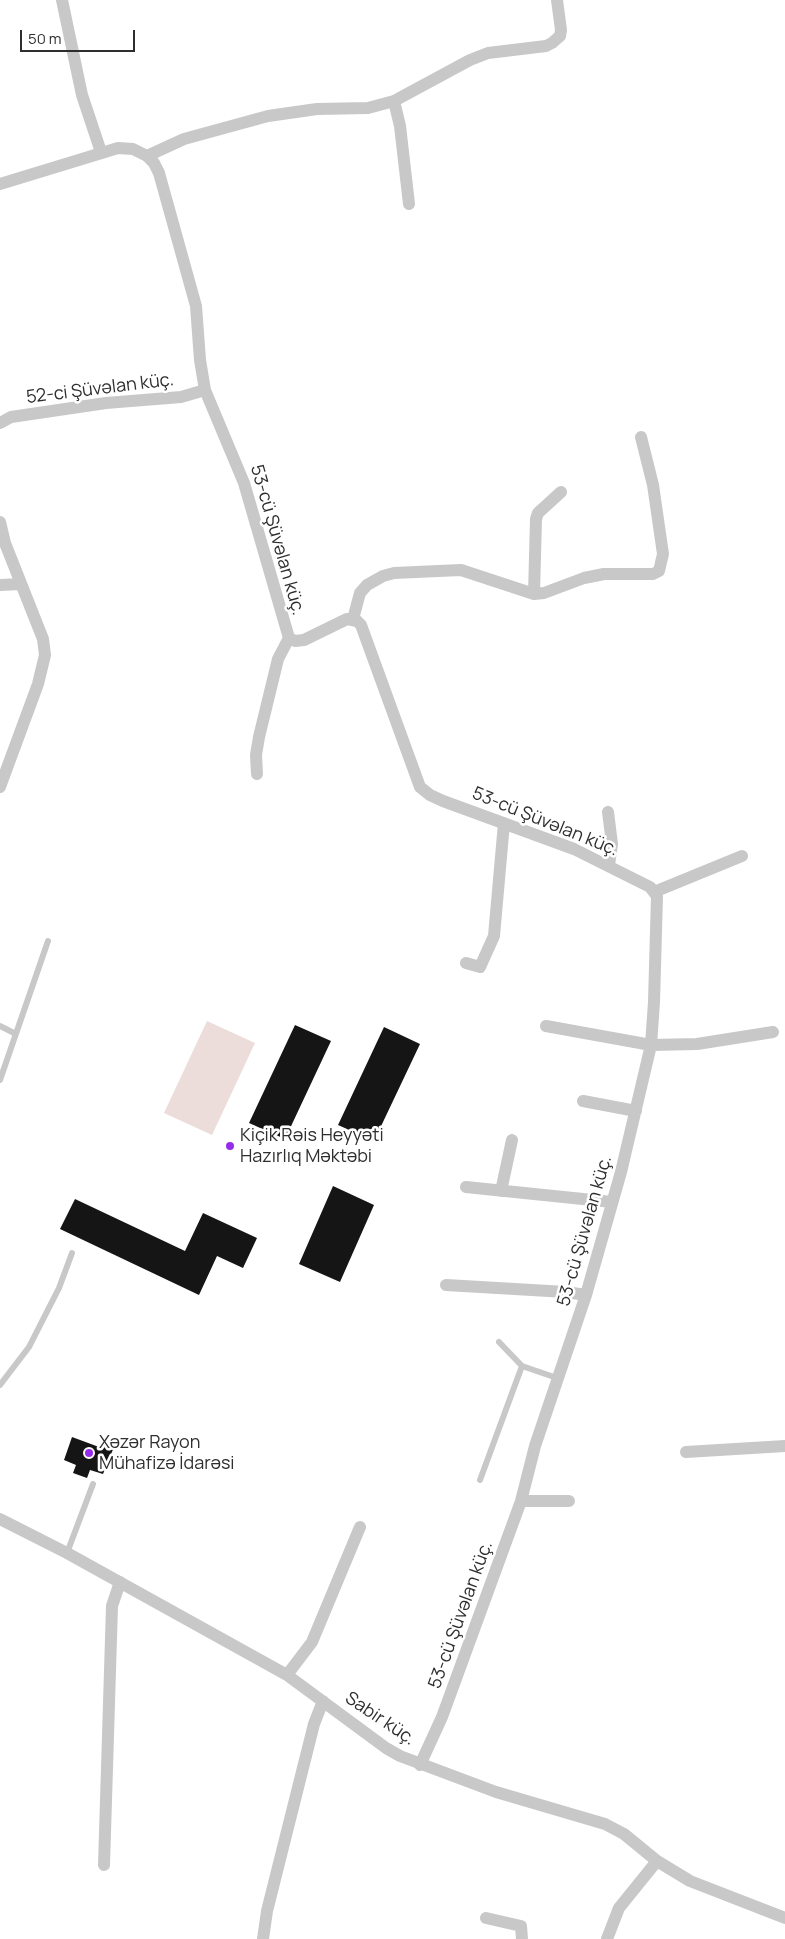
<!DOCTYPE html>
<html>
<head>
<meta charset="utf-8">
<style>
  body { margin:0 }
  #map { position:relative; width:785px; height:1939px; overflow:hidden; background:#fff; font-family:Manrope,sans-serif }
  canvas { display:block }
  .scale { position:absolute; left:20px; top:30px; width:115px; height:22px; box-sizing:border-box; border:2px solid #2e2e2e; border-top:0; padding-left:6px; font-size:15px; line-height:18px; white-space:nowrap; color:#2e2e2e; -webkit-text-stroke:4px #fff; paint-order:stroke }
</style>
</head>
<body>
<div id="map">
<canvas width="785" height="1939"></canvas>
<div class="scale">50 m</div>
</div>
<script>
const g = document.querySelector('canvas').getContext('2d');
g.lineJoin = 'round';
function fill(path, color) { g.fillStyle = color; g.fill(path, 'evenodd'); }
const poly = rows => new Path2D(rows.map(r => 'M' + r).join(''));
function trace(path, color, width, dash) { g.strokeStyle = color; g.lineWidth = width; g.lineCap = dash ? 'butt' : 'round'; g.setLineDash(dash || []); g.stroke(path); }
function drawText(font, color, halo, rows, align = 'center') {
  g.font = font + ' Manrope,sans-serif'; g.lineWidth = 5; g.setLineDash([]); g.textBaseline = 'middle'; g.strokeStyle = halo; g.fillStyle = color; for (const [text, x, y, turn = 0] of rows) {
    g.save(); g.translate(x, y); g.rotate((+turn || 0) * Math.PI / 180); g.textAlign = isNaN(turn) ? turn : align; if (halo) g.strokeText(text, 0, 0); g.fillText(text, 0, 0); g.restore();
  }
}
const green = poly([
  [207,1021,255,1043,212,1135,164,1113]
]);
const building = poly([
  [295,1025,331,1041,285,1139,249,1123],
  [384,1027,420,1044,374,1141,338,1125],
  [333,1186,374,1205,340,1282,299,1264],
  [75,1199,185,1251,203,1213,257,1238,243,1268,217,1256,199,1295,60,1229],
  [72,1437,99,1447,101,1442,114,1447,103,1474,90,1470,87,1478,73,1473,76,1465,64,1460]
]);
const service = poly([
  [0,1026,16,1034],
  [0,1080,48,941],
  [499,1342,522,1366],
  [0,1385,29,1347,59,1288,72,1253],
  [480,1480,522,1366,557,1378],
  [67,1553,93,1484]
]);
const minor = poly([
  [62,0,82,95,101,152],
  [394,101,400,126,409,204],
  [147,156,154,163,159,173,196,306,200,360,205,390,244,483,289,638,295,641,304,640,347,619,357,621,361,625,420,787,430,795,443,801,574,849,650,887,657,896,654,1002,651,1045,621,1172,586,1295,535,1446,521,1501,442,1717,420,1765],
  [0,184,118,148,133,149,147,156,184,139,268,116,317,109,368,108,394,101,470,60,488,53,546,46,552,43,560,36,561,30,557,0],
  [0,423,11,417,106,403,181,397,205,390],
  [0,522,5,543,43,639,45,655,38,684,0,787],
  [0,585,21,584],
  [534,594,536,519,538,513,561,492],
  [353,619,360,593,367,585,383,576,394,573,461,570,534,594,544,593,584,578,604,574,653,574,659,571,663,554,653,485,641,437],
  [257,774,256,755,259,737,278,659,289,638],
  [608,812,612,844,609,865],
  [654,892,742,856],
  [466,963,480,967,494,936,504,823],
  [546,1026,651,1045,697,1044,773,1032],
  [583,1101,636,1111],
  [466,1187,612,1202],
  [501,1191,512,1140],
  [446,1285,566,1292,586,1295],
  [686,1452,785,1446],
  [521,1501,569,1501],
  [0,1519,67,1553,287,1675,386,1748,400,1756,496,1792,605,1824,624,1834,657,1861,690,1881,785,1918],
  [287,1675,312,1642,360,1527],
  [104,1865,112,1606,120,1582],
  [486,1918,521,1926,522,1939],
  [263,1939,267,1911,314,1724,323,1701],
  [607,1939,619,1908,657,1861]
]);
const markers = [
  [230,1146,5,"#972bea"],
  [89,1453,5,"#972bea"]
];
const streetNames = [
  ["52-ci Şüvəlan küç.",100,389,-7],
  ["53-cü Şüvəlan küç.",277,540,74],
  ["53-cü Şüvəlan küç.",545,822,22],
  ["53-cü Şüvəlan küç.",585,1231,-74],
  ["53-cü Şüvəlan küç.",461,1615,-70],
  ["Sabir küç.",380,1719,34]
];
const poiNames = [
  ["Kiçik Rəis Heyyəti",240,1136],
  ["Hazırlıq Məktəbi",240,1157],
  ["Xəzər Rayon",99,1443],
  ["Mühafizə İdarəsi",99,1464]
];
fill(green, '#ecdddb');
fill(building, '#151515');
trace(service, '#c8c8c8', 6);
trace(minor, '#c8c8c8', 12);
for (const [x, y, r, color] of markers) { const dot = new Path2D(); dot.arc(x, y, r, 0, 2 * Math.PI); g.fillStyle = color; g.fill(dot); trace(dot, '#fff', 2); }
drawText('18px', '#2e2e2e', '#fff', streetNames);
drawText('18px', '#2e2e2e', '#fff', poiNames, 'left');
</script>
</body>
</html>
